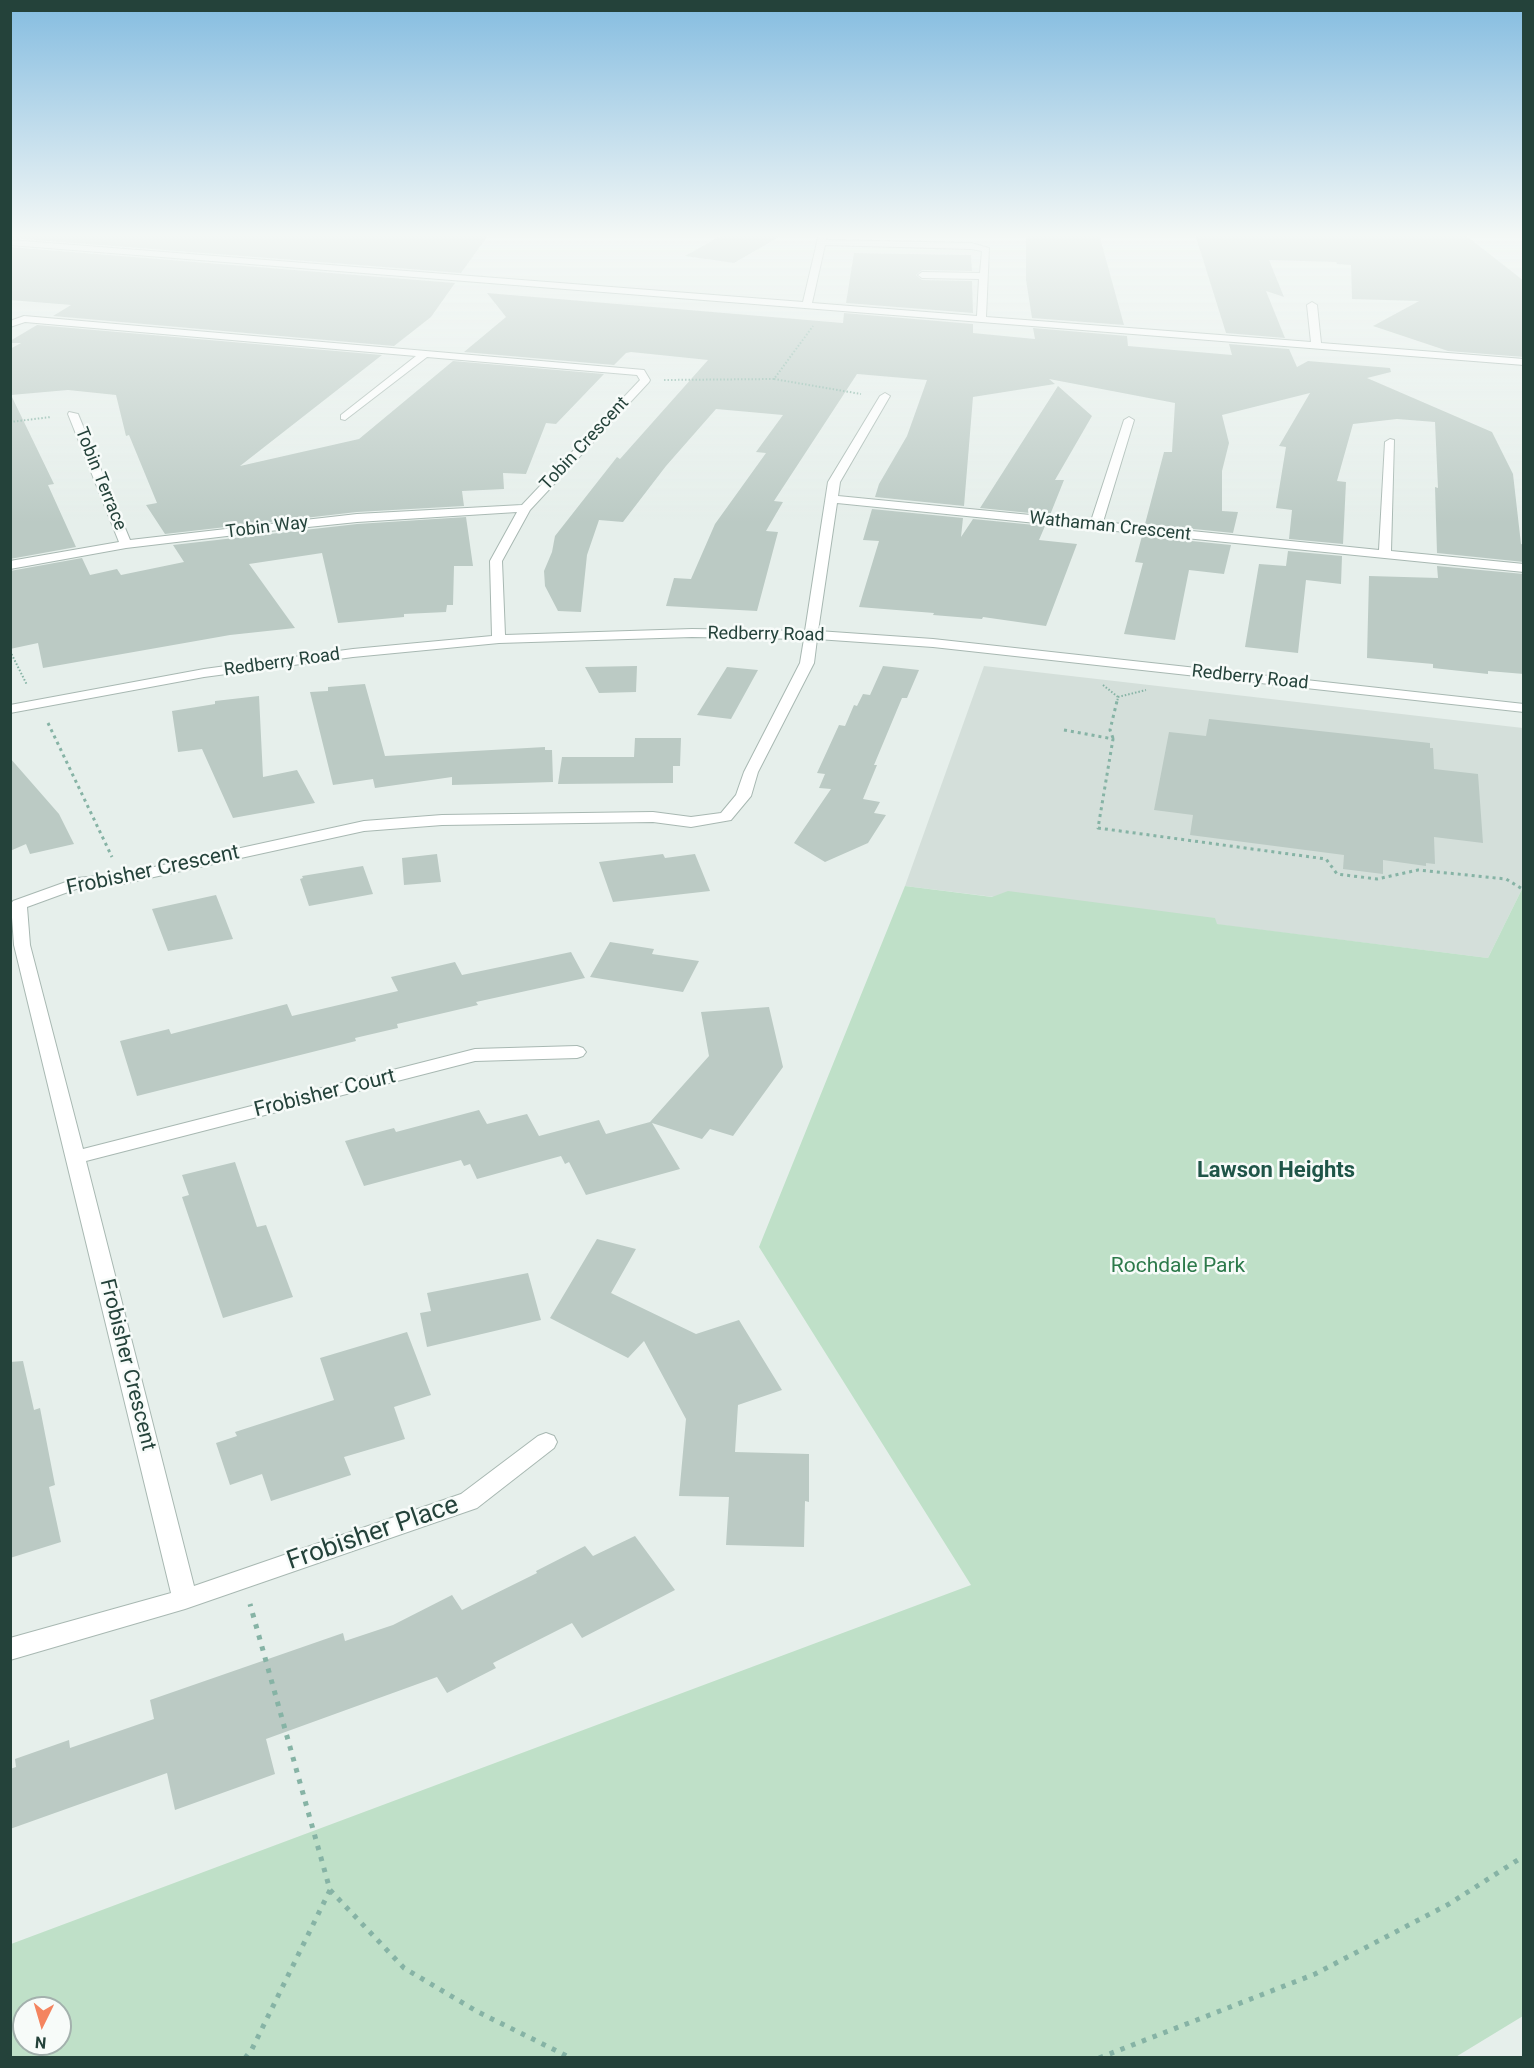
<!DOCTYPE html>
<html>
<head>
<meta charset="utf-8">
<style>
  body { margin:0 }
  #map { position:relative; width:1534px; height:2068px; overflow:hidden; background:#e6efeb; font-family:Roboto,sans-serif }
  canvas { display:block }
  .frame { position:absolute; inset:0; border:12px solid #24423a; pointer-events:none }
  .north { position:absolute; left:12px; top:1996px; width:60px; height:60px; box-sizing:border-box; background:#f7fbf9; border:2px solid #a3b1ad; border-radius:50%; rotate:185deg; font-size:16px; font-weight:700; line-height:24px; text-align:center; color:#24423a }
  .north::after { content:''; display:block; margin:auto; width:21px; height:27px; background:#f4845f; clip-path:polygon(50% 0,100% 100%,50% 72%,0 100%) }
</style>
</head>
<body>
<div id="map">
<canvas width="1534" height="2068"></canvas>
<div class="frame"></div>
<div class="north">N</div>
</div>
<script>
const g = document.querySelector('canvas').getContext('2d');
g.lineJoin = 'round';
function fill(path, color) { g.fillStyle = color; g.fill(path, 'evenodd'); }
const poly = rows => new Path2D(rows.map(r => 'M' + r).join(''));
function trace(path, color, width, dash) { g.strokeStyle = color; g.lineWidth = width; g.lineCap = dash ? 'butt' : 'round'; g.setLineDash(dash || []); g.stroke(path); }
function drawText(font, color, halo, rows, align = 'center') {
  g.font = font + ' Roboto,sans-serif'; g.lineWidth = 5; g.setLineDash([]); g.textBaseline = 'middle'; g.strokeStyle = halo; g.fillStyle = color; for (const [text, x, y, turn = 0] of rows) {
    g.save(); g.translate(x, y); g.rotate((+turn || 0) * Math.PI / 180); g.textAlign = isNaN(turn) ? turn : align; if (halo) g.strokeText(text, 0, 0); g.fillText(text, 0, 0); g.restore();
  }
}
const built = poly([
  [984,666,1523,728,1523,887,1488,958,905,886]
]);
const green = poly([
  [905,886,992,897,1008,891,1215,918,1217,924,1488,958,1523,887,1523,2016,1454,2058,11,2057,11,1944,971,1585,759,1247],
  [24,2008,60,2008,60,2044,24,2044]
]);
const building = poly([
  [10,234,489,234,461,273,10,238],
  [724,234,784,234,734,263,685,256],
  [1026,234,1099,234,1124,325,1032,318,1026,280],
  [1195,234,1464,234,1524,281,1524,357,1448,351,1373,326,1419,301,1352,299,1351,265,1337,264,1336,262,1269,260,1284,297,1266,291,1285,338,1226,333],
  [10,247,455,283,431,317,394,346,53,316,71,305,10,300],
  [854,253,971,255,972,271,922,270,916,275,922,280,972,281,973,313,846,303],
  [487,293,843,323,844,313,973,324,973,333,1035,339,1033,328,1127,336,1128,346,1232,355,1229,344,1289,349,1297,367,1308,361,1390,368,1391,372,1367,378,1492,432,1513,474,1521,544,1524,545,1524,562,1437,553,1435,487,1438,488,1435,422,1397,419,1353,424,1337,481,1346,482,1343,544,1289,539,1292,510,1276,508,1286,447,1279,446,1310,393,1222,415,1229,443,1222,471,1222,511,1238,512,1233,533,1145,524,1164,452,1172,452,1175,403,1049,379,1055,384,973,397,964,506,875,497,879,484,907,436,927,380,857,374,774,501,783,502,766,531,778,532,757,611,666,606,674,578,691,579,715,524,766,453,756,452,783,415,716,409,666,466,623,522,599,520,587,555,581,612,558,611,545,586,544,571,552,552,555,536,617,457,620,459,708,360,631,352,626,353,614,365,464,352,506,317],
  [37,325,382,355,240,466,359,439,453,361,604,374,556,424,546,423,526,474,503,473,504,489,462,491,464,506,357,512,165,534,146,505,157,503,129,435,126,436,116,395,68,390,11,395,54,484,48,485,76,547,10,559,10,349,21,343,10,343,10,341],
  [1058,386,1092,416,1055,480,1064,480,1050,515,980,508],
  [872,509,963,518,961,537,973,519,1045,526,1039,540,1077,544,1046,626,983,617,982,619,933,615,934,613,859,607,879,541,863,540],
  [466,517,473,566,454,566,453,605,447,605,446,612,404,614,404,617,338,623,322,553,249,564,295,628,230,635,43,668,38,643,10,649,10,571,82,558,90,575,117,569,121,575,184,562,173,545,357,524],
  [1142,536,1231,545,1224,574,1189,570,1175,640,1124,634,1143,563,1135,562],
  [1288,551,1342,556,1341,584,1306,580,1298,653,1245,647,1259,564,1286,566],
  [1437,566,1524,574,1524,674,1488,671,1488,674,1433,668,1433,664,1367,658,1369,576,1438,578],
  [637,666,636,692,599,693,585,667],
  [883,666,919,670,907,698,902,698,874,765,877,765,863,799,880,802,874,813,886,815,868,843,825,862,794,843,831,789,819,788,825,774,817,773,839,725,845,726,854,705,857,706,863,694,870,695],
  [727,667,758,670,731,719,697,715],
  [365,684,385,756,545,747,545,750,552,750,553,782,452,785,452,777,375,788,373,779,333,785,310,692,328,691,328,687],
  [259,696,263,777,297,770,315,803,233,818,202,749,178,752,172,711,215,704,215,701],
  [1209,719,1430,743,1430,748,1433,748,1434,769,1478,774,1483,843,1434,837,1435,864,1426,863,1426,866,1383,860,1383,874,1343,869,1344,855,1190,835,1193,815,1154,810,1169,732,1206,736],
  [635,738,681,738,680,766,673,766,673,783,558,784,562,757,634,757],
  [10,758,59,814,74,844,30,854,26,844,10,851],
  [437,854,441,882,404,885,402,858],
  [663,854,665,858,695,854,710,891,613,902,599,862],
  [363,866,373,894,309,906,300,879,303,878,302,876],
  [216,895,233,939,168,951,152,909],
  [610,942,654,949,652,954,699,961,683,992,590,977],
  [571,952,585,978,476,1002,478,1005,397,1024,398,1028,355,1038,356,1041,137,1096,120,1041,169,1029,171,1034,287,1004,292,1016,398,991,391,977,455,962,462,975],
  [769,1007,783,1067,733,1136,710,1129,702,1139,652,1123,680,1169,586,1195,569,1162,565,1164,561,1156,477,1179,470,1164,464,1166,461,1160,364,1186,345,1141,394,1128,396,1132,479,1110,487,1124,527,1114,539,1136,599,1120,606,1134,650,1122,709,1056,701,1012],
  [235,1162,257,1227,266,1225,293,1297,223,1318,182,1197,189,1195,182,1175],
  [597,1239,636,1249,611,1293,696,1334,739,1320,782,1390,738,1405,735,1452,809,1454,809,1502,805,1501,804,1547,726,1545,729,1497,679,1496,686,1419,644,1341,628,1358,550,1318],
  [528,1273,541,1320,427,1347,420,1313,431,1311,427,1293],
  [407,1332,431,1395,394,1407,405,1439,344,1457,351,1475,271,1501,262,1474,230,1485,216,1443,237,1436,235,1432,334,1400,320,1358],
  [23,1361,34,1410,40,1408,55,1485,49,1487,61,1542,10,1558,10,1362],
  [635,1536,675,1590,582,1638,572,1623,493,1663,496,1668,447,1693,437,1677,266,1739,275,1774,175,1810,167,1773,10,1829,10,1769,16,1767,15,1759,69,1740,70,1748,154,1719,150,1700,343,1633,345,1641,393,1625,452,1595,462,1610,537,1573,536,1571,585,1546,593,1556]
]);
const pathFar2 = poly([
  [774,379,861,394],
  [664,380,774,379,813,326],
  [10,422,51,417],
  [10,651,27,685],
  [1103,685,1118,697,1117,703],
  [1118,697,1146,690]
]);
const pathFar1 = poly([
  [48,723,112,857],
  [1064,730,1113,739,1098,828,1326,859,1337,874,1377,879,1418,870,1506,879,1524,890],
  [1113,738,1110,730,1117,701]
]);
const path = poly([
  [330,1890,404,1968,478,2012,571,2058],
  [245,2058,252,2049,330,1890,250,1604],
  [1099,2058,1315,1974,1449,1904,1524,1856]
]);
const minor = poly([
  [819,234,827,234,826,240,971,243,989,248,986,317,1311,342,1307,305,1312,302,1317,305,1321,343,1524,359,1524,365,10,245,10,240,803,302,819,234],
  [825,245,971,249,982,251,980,273,922,272,918,275,922,278,979,279,977,316,812,303,825,245],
  [24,316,644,370,650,380,649,382,530,510,502,561,505,635,692,629,805,631,828,482,880,396,885,393,890,396,840,482,838,496,1091,521,1124,420,1129,417,1134,420,1103,522,1379,550,1385,442,1390,439,1394,440,1391,551,1524,564,1524,572,837,503,818,631,933,639,1524,704,1524,712,933,647,817,639,814,663,758,772,751,796,731,820,691,827,653,822,442,825,364,831,122,884,79,888,27,907,30,945,83,1149,475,1049,577,1046,583,1048,586,1052,583,1056,577,1058,475,1061,86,1161,194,1586,461,1494,538,1436,546,1433,554,1436,557,1442,554,1448,477,1508,185,1609,10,1660,10,1638,171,1593,14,945,11,904,13,901,77,878,122,874,364,821,442,815,653,812,691,817,721,813,736,795,744,772,800,663,804,639,692,637,499,643,353,657,204,677,10,713,10,705,204,669,353,649,492,636,490,561,517,512,357,522,269,531,126,548,10,569,10,561,119,542,68,414,69,412,78,414,130,540,357,514,522,505,640,380,637,375,427,357,345,420,341,419,341,415,416,356,25,322,10,327,10,321,24,316]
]);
const farStreetnames = [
  ["Tobin Crescent",585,444,-47],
  ["Tobin Terrace",100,479,68],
  ["Wathaman Crescent",1110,527,6],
  ["Tobin Way",267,528,-7],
  ["Redberry Road",766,635,1],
  ["Redberry Road",282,663,-8],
  ["Redberry Road",1250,678,6]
];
const streetNames = [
  ["Frobisher Crescent",153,871,-12],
  ["Frobisher Court",325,1094,-14],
  ["Frobisher Crescent",127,1365,76]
];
const parkNames = [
  ["Rochdale Park",1178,1267]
];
const neighbourhoodNames = [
  ["Lawson Heights",1276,1171]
];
const nearStreetnames = [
  ["Frobisher Place",373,1534,-19]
];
fill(built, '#d4dfda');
fill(green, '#bfe0c8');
fill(building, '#bbcac4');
trace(minor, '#a8b8b2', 2);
trace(pathFar2, '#86b3a5', 2, [1.5, 2]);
trace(pathFar1, '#86b3a5', 3, [3, 4]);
trace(path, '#86b3a5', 5, [4.5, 7]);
fill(minor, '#fff');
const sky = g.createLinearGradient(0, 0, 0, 523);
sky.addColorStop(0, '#84bce0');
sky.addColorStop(0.45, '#f4f8f6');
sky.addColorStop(1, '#f4f8f600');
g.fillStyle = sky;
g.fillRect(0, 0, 1534, 523);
drawText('18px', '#24423a', '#f7fbf9', farStreetnames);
drawText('21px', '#24423a', '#f7fbf9', streetNames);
drawText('21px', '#2d7a4b', '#f7fbf9', parkNames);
drawText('bold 22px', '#1f5548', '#f7fbf9', neighbourhoodNames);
drawText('26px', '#24423a', '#f7fbf9', nearStreetnames);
</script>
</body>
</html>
